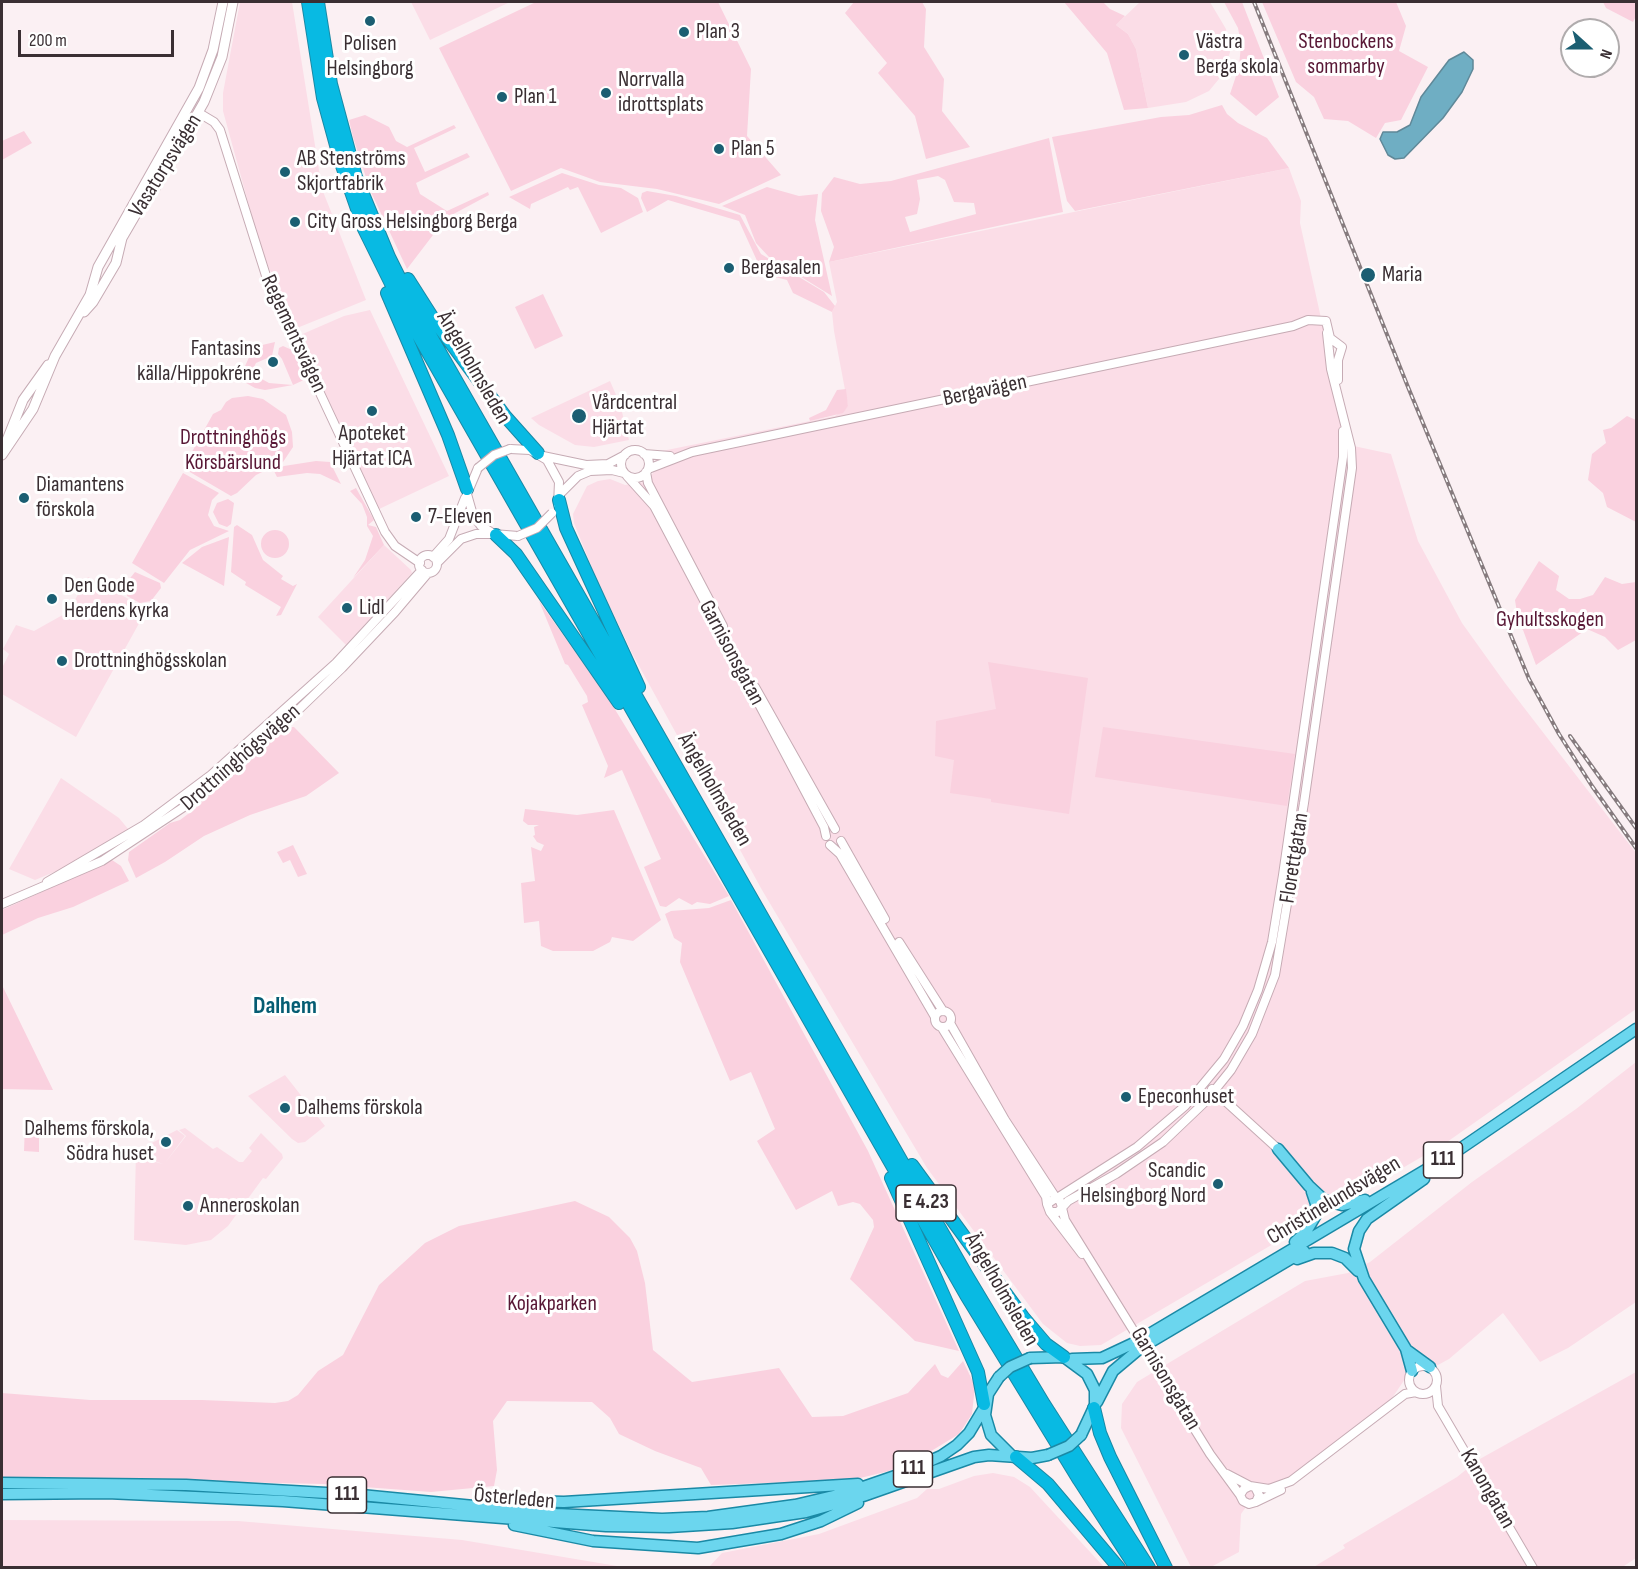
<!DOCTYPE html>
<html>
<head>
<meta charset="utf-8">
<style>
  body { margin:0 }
  #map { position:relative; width:1638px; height:1569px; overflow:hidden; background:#fbf0f3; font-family:"Sofia Sans Condensed",sans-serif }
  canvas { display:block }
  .frame { position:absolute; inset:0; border:3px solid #3a2f33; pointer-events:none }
  .north { position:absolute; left:1560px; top:18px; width:60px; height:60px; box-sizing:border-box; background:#fff; border:2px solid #b0acad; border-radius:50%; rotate:111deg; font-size:16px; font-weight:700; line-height:24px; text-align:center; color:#3a2f33 }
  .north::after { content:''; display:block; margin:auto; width:21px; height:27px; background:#1b5e72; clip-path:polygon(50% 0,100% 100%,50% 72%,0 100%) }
  .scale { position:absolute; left:18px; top:30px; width:156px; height:27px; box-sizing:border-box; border:3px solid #3a2f33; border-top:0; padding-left:8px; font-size:18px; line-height:21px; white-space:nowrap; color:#3a2f33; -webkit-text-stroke:4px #fff; paint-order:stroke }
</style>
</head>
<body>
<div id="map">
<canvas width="1638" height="1569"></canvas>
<div class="frame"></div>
<div class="north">N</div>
<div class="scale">200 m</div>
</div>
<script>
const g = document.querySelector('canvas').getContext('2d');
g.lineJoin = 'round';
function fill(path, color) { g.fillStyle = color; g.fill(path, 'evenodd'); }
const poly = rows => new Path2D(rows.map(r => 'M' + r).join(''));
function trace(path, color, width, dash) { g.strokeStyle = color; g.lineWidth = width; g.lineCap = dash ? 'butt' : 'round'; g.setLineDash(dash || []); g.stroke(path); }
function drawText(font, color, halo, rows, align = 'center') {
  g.font = font + ' "Sofia Sans Condensed",sans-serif'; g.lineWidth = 6; g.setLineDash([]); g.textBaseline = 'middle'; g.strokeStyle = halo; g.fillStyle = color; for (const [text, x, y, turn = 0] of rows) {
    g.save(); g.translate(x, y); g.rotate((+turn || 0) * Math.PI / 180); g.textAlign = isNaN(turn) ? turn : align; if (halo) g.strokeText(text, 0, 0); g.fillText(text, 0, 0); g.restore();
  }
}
const built = poly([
  [240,2,292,2,322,189,366,300,297,328,262,253,223,111,223,93],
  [411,2,510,2,430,40],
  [1140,2,1210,2,1226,29,1230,52,1223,74,1209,91,1186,102,1148,108,1136,49,1128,34,1116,25],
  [1289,168,1301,201,1300,223,1349,445,1391,454,1418,541,1462,623,1505,683,1636,853,1636,1009,1447,1142,1101,1345,1080,1346,1067,1343,1043,1324,927,1168,762,890,632,653,596,578,574,523,573,514,587,486,598,481,610,479,625,485,645,482,653,473,657,452,835,416,848,406,834,331,832,312,837,302,829,262],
  [370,310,449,476,377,510,298,336,344,316],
  [610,381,620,404,629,440,594,447,575,445,539,425,531,418],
  [384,545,411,570,412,573,346,645,318,617],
  [88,577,147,609,76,737,2,694,2,668,9,654,3,649,16,625,34,631,68,612],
  [61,778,119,818,129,830,59,870,35,880,9,869],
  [1636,1062,1636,1302,1568,1348,1540,1362,1503,1313,1449,1359,1438,1365,1434,1366,1410,1351,1409,1373,1386,1407,1282,1485,1260,1490,1255,1494,1241,1514,1239,1552,1211,1567,1191,1567,1121,1428,1122,1404,1137,1382,1305,1281,1348,1273,1370,1262,1472,1182,1576,1109],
  [285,1075,325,1126,305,1142,298,1143,292,1139,248,1096],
  [185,1128,213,1149,217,1147,239,1162,243,1162,252,1151,249,1148,261,1133,282,1154,283,1158,266,1179,263,1178,228,1226,211,1240,186,1245,134,1240,136,1151,139,1150,152,1161,163,1164,152,1160,140,1149,177,1130,185,1136,165,1163,186,1136,179,1130],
  [1636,1372,1636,1558,1621,1568,1312,1568,1345,1548,1343,1545,1457,1477,1478,1460],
  [993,1473,1014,1477,1030,1487,1104,1567,709,1567,722,1553,819,1534,917,1498,927,1489,939,1489,974,1476],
  [2,1520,238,1521,462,1540,623,1567,2,1567]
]);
const green = poly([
  [536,2,718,2,751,69,747,136,781,175,719,204,657,189,600,182,561,168,511,191,439,48],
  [854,2,922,2,926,9,924,47,944,79,942,111,970,147,926,159,915,116,878,73,887,63,845,13],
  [1064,2,1103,2,1110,9,1125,16,1116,25,1128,34,1136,49,1148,108,1124,110,1107,53],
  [1224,2,1242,2,1279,97,1256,116,1230,94,1239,67,1241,44,1238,28],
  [1262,2,1396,2,1406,26,1399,51,1428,67,1401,120,1385,123,1376,138,1348,121,1324,119,1314,97,1296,82],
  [1603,2,1636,2,1636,16,1633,22,1606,8],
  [1222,105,1227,114,1238,123,1267,138,1289,168,1075,211,1067,201,1052,137,1161,117,1189,115],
  [365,115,389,127,396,141,407,147,454,125,456,128,414,148,425,172,467,153,470,157,416,183,420,194,447,211,488,192,489,195,446,218,407,269,370,190,353,137,349,120],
  [24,131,32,143,2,160,2,141],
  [1049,138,1063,212,829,262,834,247,821,211,822,193,834,177,860,184,891,181],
  [938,176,945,180,954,202,974,203,976,214,910,232,905,217,917,214,920,199,917,180],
  [562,173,599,185,621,188,638,198,643,212,601,233,578,187,570,190,568,187,531,204,530,209,509,197],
  [767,187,799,196,818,194,815,220,832,296,769,257,756,243,745,215,722,206],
  [647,191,676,196,740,215,761,254,824,292,835,306,832,312,793,293,787,280,763,274,739,221,668,200,647,212,641,198,642,193],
  [543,294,563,336,535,349,515,307],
  [275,342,272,356,256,363,251,373,269,383,293,385,282,359,278,354,279,348,283,346,292,350,306,379,293,385,265,390,255,388,239,379,252,351,258,346],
  [846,389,848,406,843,413,810,421,809,418,826,410,837,390],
  [248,396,263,399,286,415,292,432,293,447,283,462,256,475,237,493,231,496,183,468,213,414,221,410,226,402,232,398],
  [1627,416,1636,420,1636,522,1607,507,1603,493,1588,480,1592,454,1606,443,1603,430,1611,428],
  [316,461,330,462,341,484,320,474,307,473,277,477,274,471,284,466],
  [183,473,219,493,212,500,208,515,214,526,229,531,190,550,164,583,132,563],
  [356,488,374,520,368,525,376,527,384,545,353,578,365,560,373,536,367,526,367,517,362,504,350,491],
  [228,499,234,503,231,524,227,527,219,524,213,512,217,503],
  [237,525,252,535,263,560,283,576,281,579,293,586,297,584,281,615,276,616,281,607,245,585,246,582,231,572,234,527],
  '261 544a14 14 0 1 1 28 0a14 14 0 1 1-28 0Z',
  [229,537,224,586,182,563,202,547],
  [1539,561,1559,576,1556,590,1569,599,1580,599,1593,595,1605,577,1622,584,1636,582,1636,640,1618,650,1605,637,1587,629,1536,665,1523,630,1519,626,1515,600],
  [135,572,160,583,161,588,151,601,140,603,127,596,127,582],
  [539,601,608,698,729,896,710,904,697,902,692,905,679,898,666,907,660,906,644,867,661,859,622,770,604,778,608,766,582,705,588,702,587,696,568,665,565,664],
  [988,662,1088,678,1069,814,991,802,991,799,950,793,954,760,935,756,936,721,996,709],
  [284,727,294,727,339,773,306,796,250,815,204,836,165,862,136,878,128,860,129,852,170,823,180,820,196,808,202,798],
  [1103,727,1295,754,1287,806,1095,777],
  [525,809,577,815,614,810,661,920,633,941,612,937,610,942,593,951,553,951,541,946,539,921,524,923,521,883,535,881,531,847,541,851,544,845,537,842,533,836,535,835,534,827,539,825,528,825,523,821],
  [293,845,307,874,298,877,290,860,283,863,277,852],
  [112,860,121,866,129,881,73,907,38,918,2,935,2,910],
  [731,900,868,1151,959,1351,915,1341,850,1279,874,1227,873,1220,860,1204,853,1202,838,1206,832,1191,796,1210,757,1141,775,1129,751,1072,730,1081,680,962,682,943,674,938,665,914,671,911,709,908],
  [2,985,53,1090,2,1089],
  [25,1124,39,1124,39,1152,24,1151],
  [575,1201,609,1217,630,1238,637,1251,645,1283,653,1350,692,1382,779,1368,812,1417,843,1416,908,1393,935,1364,941,1375,948,1378,963,1361,975,1386,972,1414,959,1434,928,1453,889,1471,852,1480,711,1485,701,1468,655,1451,619,1434,610,1418,592,1402,507,1401,493,1421,497,1470,494,1486,431,1492,323,1484,2,1477,2,1393,90,1400,202,1400,275,1403,288,1401,298,1395,318,1371,343,1355,379,1285,425,1243,459,1226]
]);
const water = poly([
  [1464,52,1473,60,1473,69,1462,92,1443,118,1404,158,1395,159,1388,155,1380,139,1383,132,1397,132,1410,125,1421,97,1449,60,1464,52]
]);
const tertiary = poly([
  [199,113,214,122,220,130,268,282,385,532,395,546,420,563],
  [1326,321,1330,338,1342,347,1338,360,1338,380],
  [510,449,530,450,547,460,559,482,558,504],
  '621 464a14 14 0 1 1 28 0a14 14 0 1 1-28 0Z',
  [644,454,670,456],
  [543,456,586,465,608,464,625,455],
  [478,468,467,494,473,515,481,526,494,534,518,536],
  [648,469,692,452,1293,326,1308,320,1326,321],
  [646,472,648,483,723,626],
  [627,476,654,506,824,827,826,836],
  [560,494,578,476,590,471,612,470,624,473],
  '419 564a9 9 0 1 1 18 0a9 9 0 1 1-18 0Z',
  [433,557,449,539,465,498],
  [437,563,461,539,476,534,493,534],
  [755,687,835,829],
  [841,841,885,919],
  [830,845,840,854,935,1017],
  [47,882,144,825,211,775,336,663,422,570],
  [2,904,102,861,202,795,291,717,342,668,395,612,428,573],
  [899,942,943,1011],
  '935 1019a8 8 0 1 1 16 0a8 8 0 1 1-16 0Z',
  [950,1023,1005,1120,1056,1198],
  [942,1028,1046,1197,1047,1204],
  [1212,1089,1278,1149],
  [1057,1198,1137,1147,1185,1106,1224,1059,1243,1026,1258,990,1272,942,1283,875,1343,457,1343,431],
  [1062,1207,1060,1201,1056,1198,1047,1204,1050,1212,1058,1212,1068,1201,1116,1174,1163,1142,1206,1101,1231,1070,1252,1034,1275,975,1304,803,1352,468,1351,448,1331,369,1327,333],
  [1062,1208,1065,1220,1210,1454,1240,1495],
  [1050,1212,1082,1254],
  '1409 1380a14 14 0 1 1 28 0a14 14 0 1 1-28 0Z',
  [1436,1386,1438,1406,1533,1568],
  [1227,1474,1250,1486],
  [1256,1489,1259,1495,1256,1502,1249,1504,1243,1501,1240,1495,1244,1489,1250,1486,1269,1489,1291,1481,1405,1394,1416,1392],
  [1256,1502,1281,1490]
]);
const secondary = poly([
  [84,312,93,302,116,263,122,238,136,214,154,190,204,102,222,57,233,2],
  [5,445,23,400,48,365],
  [2,455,33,409,55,356,90,295,98,267,199,88,213,50,223,2]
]);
const primary = poly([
  [1278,1149,1309,1186,1324,1200,1342,1205,1365,1200],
  [1295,1242,1306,1232,1316,1215,1316,1204,1312,1192],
  [1297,1259,1314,1253,1332,1253,1345,1258,1358,1271],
  [1146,1336,1454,1153,1636,1029],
  [1149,1343,1304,1251],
  [1408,1351,1430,1367],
  [1030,1358,1064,1357,1087,1374,1095,1390,1095,1405,1081,1435],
  [1072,1359,1102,1358,1134,1343],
  [1412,1371,1406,1349,1364,1279,1354,1249,1359,1231,1367,1219,1424,1179],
  [999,1377,988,1394,985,1415,991,1435,1012,1456],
  [1097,1402,1113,1371,1138,1350],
  [2,1483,186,1485,361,1495,556,1514,662,1519,708,1517,795,1505,846,1493,901,1474,941,1456,957,1445,969,1433,984,1408],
  [2,1494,107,1493,283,1501,606,1526,669,1527,732,1523,806,1512,863,1496,974,1457,989,1455,1032,1458,1048,1455],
  [484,1500,564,1502,858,1484],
  [514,1525,593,1541,698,1548,781,1534,821,1521,858,1503]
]);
const motorway = poly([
  [308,2,323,98,340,160,364,229,406,314,966,1295,1079,1480,1136,1568],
  [318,2,331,84,356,177,389,257,413,305,966,1274,1044,1404,1149,1568],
  [408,279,436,323,505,416,538,453],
  [387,293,448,435,467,489],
  [559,500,566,528,639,687],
  [496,535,516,554,619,703],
  [912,1165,1023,1317,1046,1344,1064,1357],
  [891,1178,978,1372,984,1404],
  [1094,1408,1100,1433,1110,1457,1166,1568],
  [1016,1457,1048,1484,1119,1568]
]);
const rail = poly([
  [1254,2,1408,387,1529,679,1559,734,1592,786,1636,848],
  [1570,736,1636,828]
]);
const tertiaryBridge = poly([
  [478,468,494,455,510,449],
  [518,536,537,528,552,513]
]);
const primaryBridge = poly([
  [1134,1343,1146,1336],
  [1138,1350,1149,1343],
  [999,1377,1010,1367,1030,1358],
  [1048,1455,1069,1446,1081,1435]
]);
const markers = [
  [370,21,6,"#1b5e72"],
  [684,32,6,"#1b5e72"],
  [1184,55,6,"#1b5e72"],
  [606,93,6,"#1b5e72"],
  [502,97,6,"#1b5e72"],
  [719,149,6,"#1b5e72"],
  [285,172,6,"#1b5e72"],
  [295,222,6,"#1b5e72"],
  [729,268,6,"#1b5e72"],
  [1368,275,8,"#1b5e72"],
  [273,362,6,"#1b5e72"],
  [372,411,6,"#1b5e72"],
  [579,416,8,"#1b5e72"],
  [24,498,6,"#1b5e72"],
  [416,517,6,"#1b5e72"],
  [52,599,6,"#1b5e72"],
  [347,608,6,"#1b5e72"],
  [62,661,6,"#1b5e72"],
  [1126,1097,6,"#1b5e72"],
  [285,1108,6,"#1b5e72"],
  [166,1142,6,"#1b5e72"],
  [1218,1184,6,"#1b5e72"],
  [188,1206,6,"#1b5e72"]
];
const shields = [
  [1443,1160,39],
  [926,1203,60],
  [913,1469,39],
  [347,1495,39]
];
const shieldNames = [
  ["111",1443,1160],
  ["E 4.23",926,1203],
  ["111",913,1469],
  ["111",347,1495]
];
const poiNames = [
  ["Plan 3",696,32],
  ["Västra",1196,42],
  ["Berga skola",1196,67],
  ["Polisen",370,44,"center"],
  ["Helsingborg",370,69,"center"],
  ["Norrvalla",618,80],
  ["idrottsplats",618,105],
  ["Plan 1",514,97],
  ["Plan 5",731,149],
  ["AB Stenströms",297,159],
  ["Skjortfabrik",297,184],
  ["City Gross Helsingborg Berga",307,222],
  ["Bergasalen",741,268],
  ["Maria",1382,275],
  ["Fantasins",261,349,"right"],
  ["källa/Hippokréne",261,374,"right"],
  ["Vårdcentral",592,403],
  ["Hjärtat",592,428],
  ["Apoteket",372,434,"center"],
  ["Hjärtat ICA",372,459,"center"],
  ["Diamantens",36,485],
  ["förskola",36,510],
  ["7-Eleven",428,517],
  ["Den Gode",64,586],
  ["Herdens kyrka",64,611],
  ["Lidl",359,608],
  ["Drottninghögsskolan",74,661],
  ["Epeconhuset",1138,1097],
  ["Dalhems förskola",297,1108],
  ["Dalhems förskola,",154,1129,"right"],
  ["Södra huset",154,1154,"right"],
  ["Scandic",1206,1171,"right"],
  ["Helsingborg Nord",1206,1196,"right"],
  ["Anneroskolan",200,1206]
];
const parkNames = [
  ["Stenbockens",1346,42],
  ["sommarby",1346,67],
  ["Drottninghögs",233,438],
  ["Körsbärslund",233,463],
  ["Gyhultsskogen",1550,620],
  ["Kojakparken",552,1304]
];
const streetNames = [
  ["Vasatorpsvägen",166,166,-58],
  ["Regementsvägen",293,334,65],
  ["Ängelholmsleden",473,368,60],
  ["Bergavägen",985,391,-12],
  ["Garnisonsgatan",731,653,62],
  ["Drottninghögsvägen",241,758,-41],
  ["Ängelholmsleden",714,790,60],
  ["Florettgatan",1295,858,-81],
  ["Christinelundsvägen",1334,1201,-31],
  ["Ängelholmsleden",1001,1290,60],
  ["Garnisonsgatan",1165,1379,59],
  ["Kanongatan",1487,1489,60],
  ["Österleden",514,1499,5]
];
const neighbourhoodNames = [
  ["Dalhem",285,1007]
];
fill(built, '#fbdde7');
fill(green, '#fad1df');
fill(water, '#6faec3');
trace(water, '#5f8898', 1.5);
trace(tertiary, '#c6abb4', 10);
trace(secondary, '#c6abb4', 11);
trace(primary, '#1a89a5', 13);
trace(motorway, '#1a89a5', 14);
trace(tertiary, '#fff', 8);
trace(secondary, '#fff', 9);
trace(primary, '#6bd6ee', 10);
trace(motorway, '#08bae3', 12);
trace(rail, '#867b7e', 4);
trace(rail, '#fff', 1.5, [4.5]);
trace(tertiaryBridge, '#c6abb4', 10, []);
trace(primaryBridge, '#1a89a5', 13, []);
trace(tertiaryBridge, '#fff', 8);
trace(primaryBridge, '#6bd6ee', 10);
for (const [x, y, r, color] of markers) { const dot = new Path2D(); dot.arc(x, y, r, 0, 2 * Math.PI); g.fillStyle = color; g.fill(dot); trace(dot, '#fff', 2); }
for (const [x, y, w] of shields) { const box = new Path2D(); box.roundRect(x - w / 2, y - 18, w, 36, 4.5); g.fillStyle = '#fff'; g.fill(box); trace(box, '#3a2f33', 1.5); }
drawText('bold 21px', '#3a2f33', null, shieldNames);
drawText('22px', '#3a2f33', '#fff', poiNames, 'left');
drawText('22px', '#581735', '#fff', parkNames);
drawText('22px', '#3a2f33', '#fff', streetNames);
drawText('bold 24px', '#055d73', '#fff', neighbourhoodNames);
</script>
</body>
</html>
